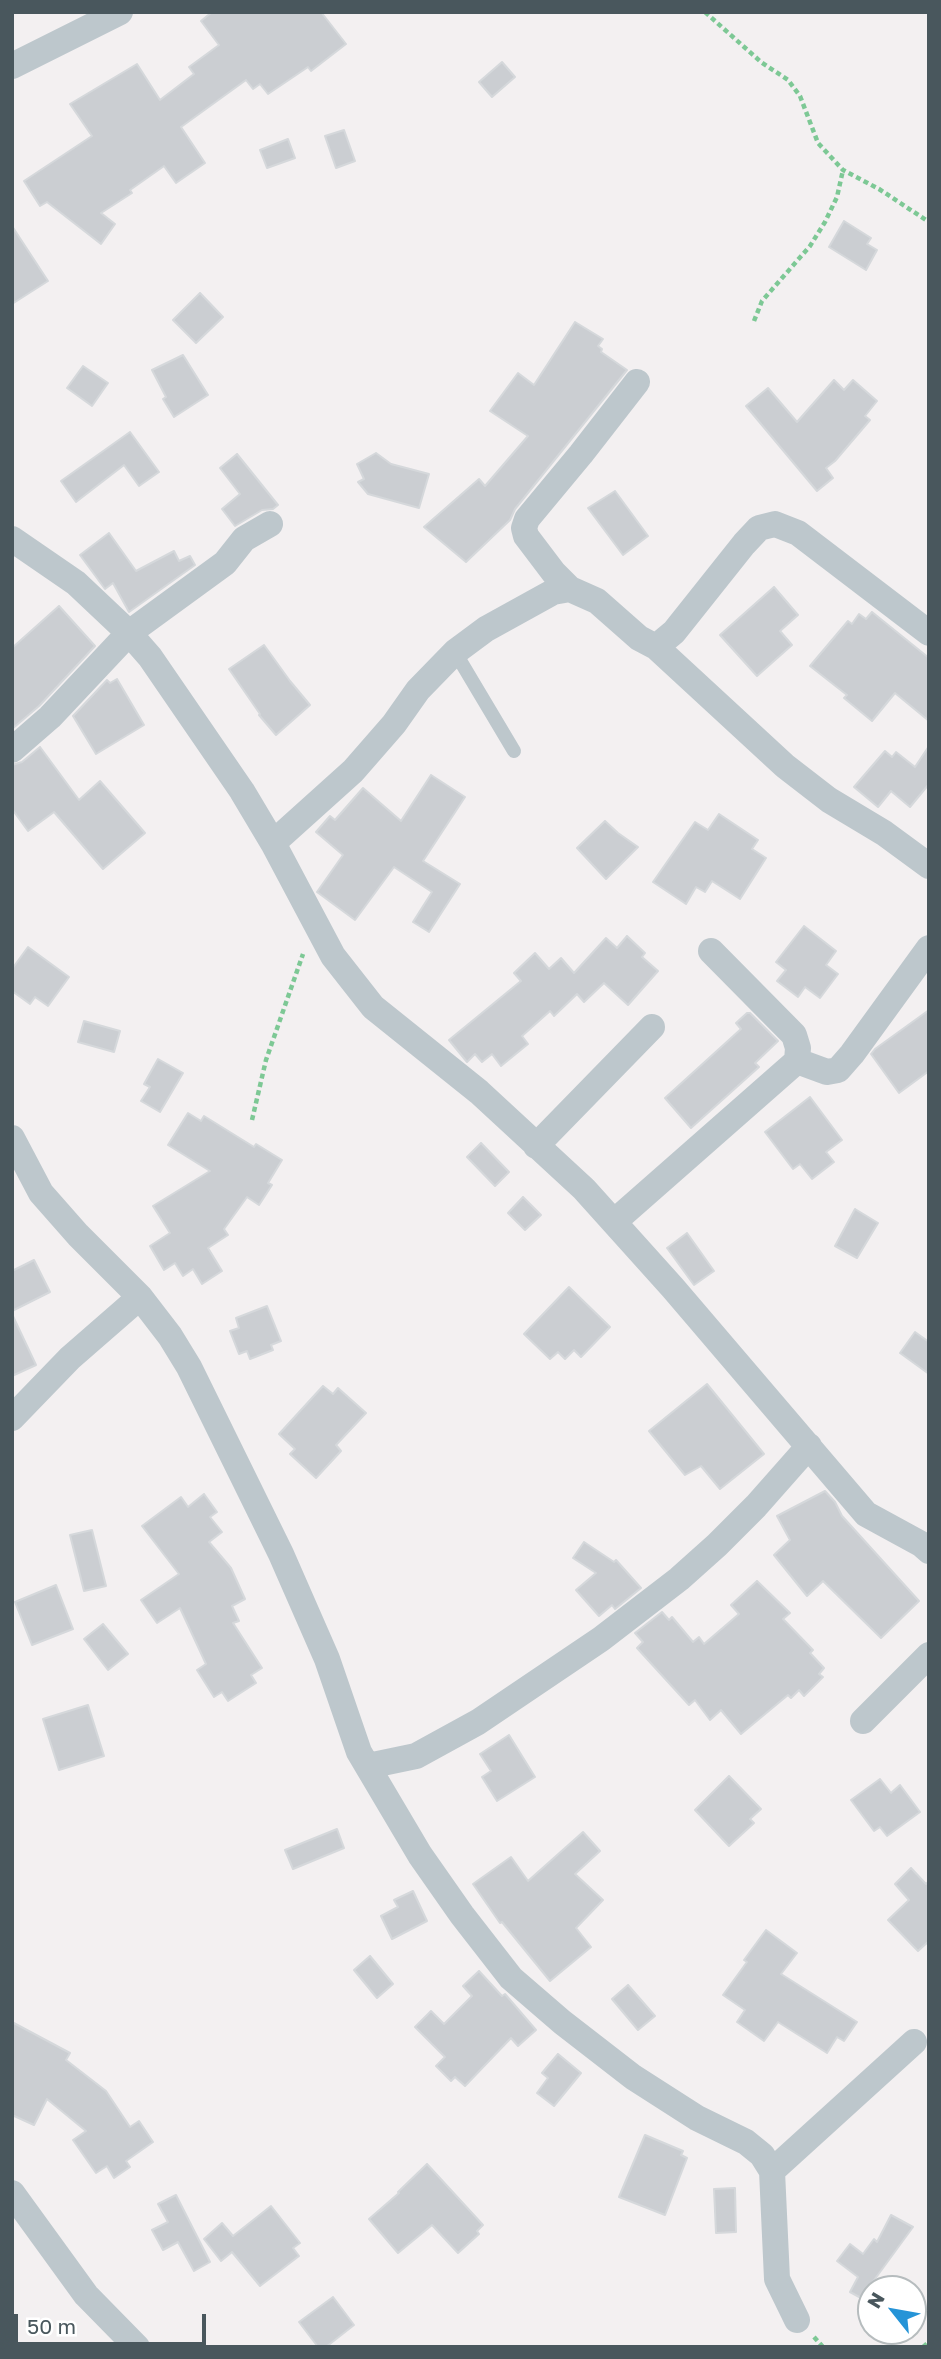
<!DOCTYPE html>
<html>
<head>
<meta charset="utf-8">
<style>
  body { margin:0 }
  #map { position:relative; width:941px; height:2359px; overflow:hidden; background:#f3f0f1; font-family:"Golos Text",sans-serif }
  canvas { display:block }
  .frame { position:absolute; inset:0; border:14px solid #49575d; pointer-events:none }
  .north { position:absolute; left:857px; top:2275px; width:70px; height:70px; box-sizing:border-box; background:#fff; border:2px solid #b6bcbe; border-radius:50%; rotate:301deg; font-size:19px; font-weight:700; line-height:28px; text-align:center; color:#49575d }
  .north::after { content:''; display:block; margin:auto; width:24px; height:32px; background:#2694d7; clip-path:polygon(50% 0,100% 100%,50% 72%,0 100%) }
  .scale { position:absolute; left:14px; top:2314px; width:192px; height:32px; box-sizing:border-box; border:4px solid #49575d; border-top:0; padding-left:9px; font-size:21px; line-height:24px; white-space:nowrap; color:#49575d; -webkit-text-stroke:5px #fff; paint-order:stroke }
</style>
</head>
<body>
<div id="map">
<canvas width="941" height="2359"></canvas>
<div class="frame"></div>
<div class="north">N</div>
<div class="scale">50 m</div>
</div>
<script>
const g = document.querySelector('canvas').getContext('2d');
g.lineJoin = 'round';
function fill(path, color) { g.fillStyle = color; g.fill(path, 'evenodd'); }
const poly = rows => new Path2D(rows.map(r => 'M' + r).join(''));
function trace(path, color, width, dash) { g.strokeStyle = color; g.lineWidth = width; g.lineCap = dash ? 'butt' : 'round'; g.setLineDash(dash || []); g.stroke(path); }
const building = poly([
  [212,12,321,12,346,44,311,71,308,67,268,94,260,84,253,89,246,80,181,127,205,163,176,183,164,166,130,190,132,193,101,213,115,224,101,244,47,202,40,206,24,181,92,136,70,104,137,64,160,100,194,74,189,67,219,45,201,21,212,12],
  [502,62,515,77,492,97,479,82,502,62],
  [344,130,355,161,336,168,325,136,344,130],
  [288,139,295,158,267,168,260,150,288,139],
  [844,221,871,238,867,244,877,250,866,270,829,247,844,221],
  [12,226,48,281,12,304,12,226],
  [200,293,223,317,196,343,173,320,200,293],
  [575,322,603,339,598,346,602,349,601,352,627,370,515,509,510,520,466,562,424,527,479,479,485,486,528,436,490,411,518,373,534,385,575,322],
  [183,355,208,395,174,417,163,399,166,397,152,370,183,355],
  [83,366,108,383,92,406,67,388,83,366],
  [834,380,844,390,853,380,877,401,865,416,870,420,835,461,826,468,833,478,817,491,746,406,768,388,797,422,834,380],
  [130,432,159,472,139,486,124,465,76,502,61,481,130,432],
  [376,453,391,464,429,474,419,508,368,494,358,482,364,479,357,464,376,453],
  [237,454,278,505,273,509,262,510,235,526,222,509,240,494,220,468,237,454],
  [615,491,648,536,623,555,588,508,615,491],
  [109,533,136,571,174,551,179,561,190,556,195,565,129,612,113,583,105,589,80,555,109,533],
  [774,587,798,615,780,631,792,645,757,676,720,635,774,587],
  [59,606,95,646,39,706,12,729,12,648,59,606],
  [872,612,929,658,929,721,895,693,872,721,844,698,847,695,810,666,848,621,852,624,859,614,866,619,872,612],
  [264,645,290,681,310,705,276,735,259,715,260,714,229,669,264,645],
  [117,679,144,725,96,754,73,716,107,680,110,683,117,679],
  [929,746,929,784,910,807,891,791,878,807,854,787,885,751,892,757,896,752,915,767,929,746],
  [40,747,79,800,100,781,145,833,103,869,54,812,28,831,12,809,12,765,22,762,40,747],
  [431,775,465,797,423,861,460,884,429,932,413,922,432,892,394,867,355,920,317,892,343,855,316,832,330,816,335,820,363,788,401,821,431,775],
  [719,814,758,840,752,849,766,858,740,899,712,881,705,892,696,887,686,904,653,882,695,822,708,830,719,814],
  [605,821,618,833,638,847,606,879,577,848,605,821],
  [804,926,836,951,826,965,838,974,820,998,805,987,798,997,777,981,786,970,776,962,804,926],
  [627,936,645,953,642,957,658,971,628,1005,604,983,584,1002,577,994,554,1016,550,1011,522,1036,528,1044,501,1066,492,1054,482,1062,475,1054,467,1062,449,1040,521,981,514,973,535,953,549,969,561,958,574,973,606,938,617,948,627,936],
  [28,947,69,977,48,1006,35,997,30,1004,12,991,12,969,28,947],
  [929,1010,929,1071,899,1093,871,1054,875,1049,929,1010],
  [747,1013,750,1013,778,1041,755,1063,759,1067,691,1128,665,1098,741,1029,736,1023,747,1013],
  [84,1021,120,1031,114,1052,78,1042,84,1021],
  [158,1059,183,1073,160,1112,141,1101,150,1087,144,1084,158,1059],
  [810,1097,842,1140,826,1152,834,1162,812,1179,800,1164,793,1169,765,1132,810,1097],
  [188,1113,201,1121,204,1116,254,1147,256,1144,282,1160,268,1183,272,1185,259,1205,247,1197,224,1229,228,1235,208,1248,222,1271,202,1284,193,1269,183,1276,175,1263,164,1270,150,1246,170,1233,153,1206,210,1171,168,1145,188,1113],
  [481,1143,509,1172,495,1186,467,1157,481,1143],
  [523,1197,541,1215,525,1230,508,1213,523,1197],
  [855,1209,878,1223,857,1258,835,1246,855,1209],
  [687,1233,714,1271,694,1285,667,1248,687,1233],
  [34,1260,50,1292,12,1311,12,1271,34,1260],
  [569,1287,610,1327,581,1357,574,1350,565,1359,558,1352,550,1359,524,1334,569,1287],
  [267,1306,281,1341,271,1345,273,1350,250,1359,247,1351,239,1354,230,1331,239,1328,236,1318,267,1306],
  [12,1314,36,1365,12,1376,12,1314],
  [915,1332,929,1342,929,1374,900,1353,915,1332],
  [707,1384,764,1454,720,1489,701,1466,685,1475,649,1431,707,1384],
  [323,1386,333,1394,338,1388,366,1413,336,1445,341,1451,316,1478,290,1454,295,1449,279,1434,323,1386],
  [825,1491,835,1502,842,1516,919,1601,881,1638,823,1581,807,1596,774,1555,790,1540,777,1516,825,1491],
  [204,1494,217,1512,210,1517,222,1532,209,1542,231,1568,245,1599,232,1606,239,1621,233,1623,262,1668,251,1675,256,1683,228,1701,222,1692,214,1697,197,1670,206,1664,180,1608,157,1623,141,1600,179,1574,142,1526,181,1497,188,1507,204,1494],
  [92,1530,106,1586,84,1591,70,1535,92,1530],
  [584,1542,614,1562,616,1560,641,1588,615,1609,612,1605,599,1616,576,1590,596,1573,573,1558,584,1542],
  [757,1581,790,1613,783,1619,813,1650,810,1653,824,1668,819,1674,823,1677,804,1696,799,1690,791,1698,788,1695,741,1734,721,1710,710,1720,695,1700,689,1705,637,1648,643,1642,635,1633,662,1612,669,1620,672,1617,693,1642,699,1637,704,1644,739,1614,731,1605,757,1581],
  [56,1585,73,1629,32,1645,15,1602,56,1585],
  [103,1624,128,1654,108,1670,84,1639,103,1624],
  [88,1705,104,1756,59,1770,43,1719,88,1705],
  [509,1735,535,1777,497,1801,482,1777,491,1771,480,1754,509,1735],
  [729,1776,761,1809,750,1819,754,1823,729,1846,695,1810,729,1776],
  [880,1779,891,1793,900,1785,920,1812,887,1836,880,1827,874,1831,851,1800,880,1779],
  [337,1829,344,1848,293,1869,285,1850,337,1829],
  [583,1832,600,1851,575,1874,603,1900,576,1928,591,1947,550,1981,502,1922,500,1923,473,1884,511,1857,528,1881,583,1832],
  [911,1868,926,1884,929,1881,929,1941,918,1951,888,1920,909,1900,895,1884,911,1868],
  [413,1891,427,1921,392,1939,381,1916,398,1907,394,1900,413,1891],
  [766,1930,797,1953,781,1974,857,2022,844,2041,837,2037,827,2053,778,2022,764,2041,737,2022,745,2010,723,1995,747,1962,744,1960,766,1930],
  [370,1956,393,1984,377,1998,354,1970,370,1956],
  [479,1971,502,1996,505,1994,536,2030,518,2046,511,2038,465,2086,455,2077,451,2081,436,2066,445,2057,415,2027,431,2011,444,2024,472,1996,463,1986,479,1971],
  [628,1985,655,2016,638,2030,612,1999,628,1985],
  [12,2022,70,2053,66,2060,106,2091,130,2127,139,2121,153,2142,126,2161,130,2167,114,2178,107,2166,96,2173,73,2140,86,2131,47,2099,34,2125,12,2115,12,2022],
  [558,2054,581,2073,554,2106,537,2093,548,2078,542,2073,558,2054],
  [645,2135,683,2151,681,2155,687,2158,665,2215,619,2197,645,2135],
  [427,2164,483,2225,477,2231,479,2234,458,2253,432,2225,398,2253,369,2219,399,2193,398,2192,427,2164],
  [735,2188,736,2232,716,2233,714,2189,735,2188],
  [176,2195,210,2262,194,2271,178,2242,163,2250,152,2230,168,2222,158,2204,176,2195],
  [271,2206,300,2243,293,2248,299,2256,260,2286,232,2252,221,2261,204,2239,222,2223,233,2236,271,2206],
  [891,2215,913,2227,861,2298,850,2292,858,2277,837,2261,850,2244,863,2254,874,2239,877,2242,891,2215],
  [333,2297,354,2325,326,2347,318,2347,299,2322,333,2297]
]);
const path = poly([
  [705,12,761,62,788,80,800,96,818,143,843,170,879,189,929,222],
  [754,321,762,301,810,246,825,222,837,197,843,170],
  [252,1120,266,1060,303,954],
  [814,2337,823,2347],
  [923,2347,929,2342]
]);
const lane = poly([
  [455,652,514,751]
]);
const street = poly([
  [12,66,120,12],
  [12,539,76,583,129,633,150,657,242,791,273,843,333,956,373,1007,479,1092,584,1189,673,1288,866,1514,921,1544,929,1551],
  [570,589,554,573,526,536,524,528,527,519,581,454,637,382],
  [656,647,785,766,829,800,884,833,929,866],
  [12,750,50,717,129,633,225,563,244,539,270,524],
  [273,843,353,771,394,724,418,690,455,652,486,629,553,592,570,589,597,601,639,638,656,647,674,632,744,544,759,528,775,524,798,533,929,633],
  [797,1061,827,1072,838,1070,852,1054,929,948],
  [12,1138,41,1193,78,1235,140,1297,170,1336,189,1367,281,1554,327,1659,359,1752,420,1855,462,1915,511,1978,562,2022,633,2077,697,2118,746,2142,762,2155,772,2171,777,2279,797,2320],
  [536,1146,652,1027],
  [615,1221,797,1061,798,1048,794,1035,711,951],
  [12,1418,70,1358,140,1297],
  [863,1721,929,1655],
  [368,1766,416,1756,478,1722,601,1639,679,1579,717,1545,756,1506,809,1446],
  [772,2171,914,2042],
  [12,2193,86,2295,137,2347]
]);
fill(building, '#cbced2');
trace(building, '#d5d8db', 2);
trace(path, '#7dc895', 4.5, [5, 3.5]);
trace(lane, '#bdc7cc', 14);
trace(street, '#bdc7cc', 26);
</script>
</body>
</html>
